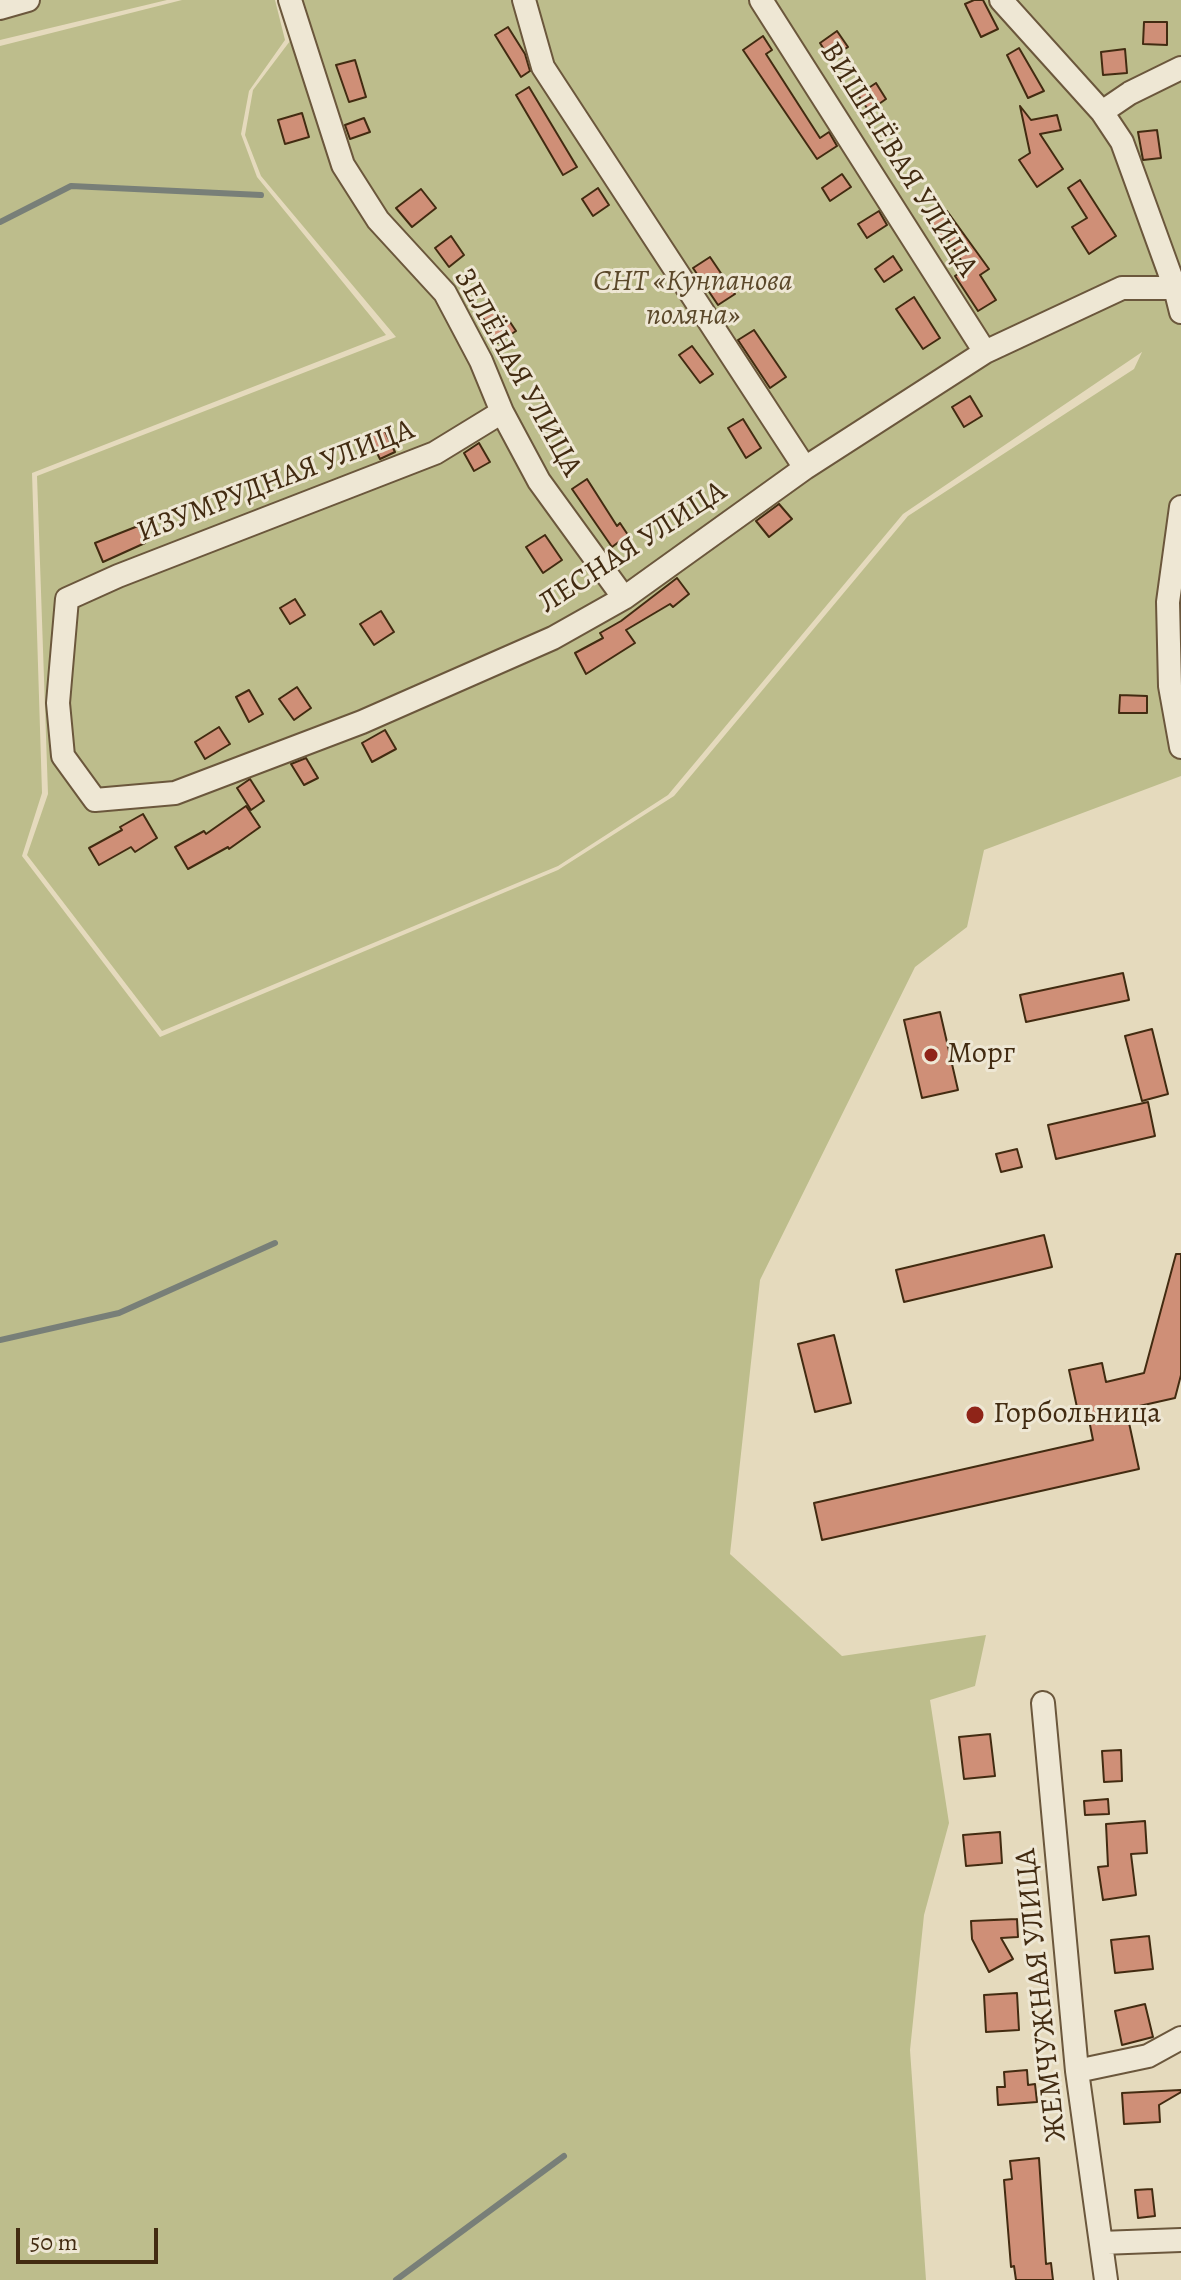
<!DOCTYPE html>
<html>
<head>
<meta charset="utf-8">
<style>
  body { margin:0 }
  #map { position:relative; width:1181px; height:2280px; overflow:hidden; background:#e5dabd; font-family:Alegreya,serif }
  canvas { display:block }
  .scale { position:absolute; left:16px; top:2228px; width:142px; height:36px; box-sizing:border-box; border:4px solid #422b11; border-top:0; padding-left:10px; font-size:24px; line-height:28px; white-space:nowrap; color:#422b11; -webkit-text-stroke:6px #eee7d4; paint-order:stroke }
</style>
</head>
<body>
<div id="map">
<canvas width="1181" height="2280"></canvas>
<div class="scale">50 m</div>
</div>
<script>
const g = document.querySelector('canvas').getContext('2d');
g.lineJoin = 'round';
function fill(path, color) { g.fillStyle = color; g.fill(path, 'evenodd'); }
const poly = rows => new Path2D(rows.map(r => 'M' + r).join(''));
function trace(path, color, width, dash) { g.strokeStyle = color; g.lineWidth = width; g.lineCap = dash ? 'butt' : 'round'; g.setLineDash(dash || []); g.stroke(path); }
function drawText(font, color, halo, rows, align = 'center') {
  g.font = font + ' Alegreya,serif'; g.lineWidth = 6; g.setLineDash([]); g.textBaseline = 'middle'; g.strokeStyle = halo; g.fillStyle = color; for (const [text, x, y, turn = 0] of rows) {
    g.save(); g.translate(x, y); g.rotate((+turn || 0) * Math.PI / 180); g.textAlign = isNaN(turn) ? turn : align; if (halo) g.strokeText(text, 0, 0); g.fillText(text, 0, 0); g.restore();
  }
}
const green = poly([
  [0,0,167,0,0,40],
  [182,0,275,0,285,40,249,91,241,134,257,177,386,335,32,473,42,793,22,856,160,1037,558,870,674,796,908,516,1134,369,1142,352,903,514,668,795,558,866,162,1031,27,855,48,794,37,476,396,337,261,176,245,135,253,90,290,41,278,0,1181,0,1181,776,984,850,967,927,915,967,760,1280,730,1554,842,1656,986,1635,975,1686,930,1700,949,1823,924,1915,910,2050,926,2280,0,2280,0,46]
]);
const stream = poly([
  [0,222,71,186,261,195],
  [0,1340,119,1313,275,1243],
  [396,2280,564,2156]
]);
const building = poly([
  [974,0,983,0,998,29,981,37,965,4,974,0],
  [1144,22,1167,22,1167,45,1143,44,1144,22],
  [508,27,525,54,530,71,521,77,495,35,508,27],
  [837,31,848,47,830,59,820,43,837,31],
  [763,36,772,50,766,54,820,138,829,132,837,146,817,159,743,50,763,36],
  [1019,48,1044,91,1028,98,1007,55,1019,48],
  [1125,49,1127,73,1103,75,1101,52,1125,49],
  [355,60,366,97,349,102,336,65,355,60],
  [876,83,886,99,869,111,858,95,876,83],
  [529,87,577,167,563,175,516,95,529,87],
  [1020,106,1031,120,1057,115,1061,130,1040,134,1063,169,1037,187,1019,160,1030,153,1020,106],
  [302,113,309,137,285,144,278,120,302,113],
  [364,118,370,132,350,139,345,125,364,118],
  [1157,130,1161,158,1143,160,1138,132,1157,130],
  [842,174,851,187,830,201,822,188,842,174],
  [1080,180,1116,236,1089,254,1072,227,1087,218,1068,188,1080,180],
  [598,188,609,205,593,216,582,199,598,188],
  [421,189,436,208,412,227,396,208,421,189],
  [879,211,887,225,867,238,858,224,879,211],
  [947,211,989,269,980,275,996,300,978,311,955,276,966,268,945,235,940,238,930,222,947,211],
  [451,236,464,255,449,267,435,248,451,236],
  [893,256,902,270,884,282,875,269,893,256],
  [710,257,735,294,718,305,693,268,710,257],
  [914,297,940,338,923,349,896,309,914,297],
  [493,302,504,322,508,319,516,331,498,343,478,310,493,302],
  [754,330,786,377,770,388,738,340,754,330],
  [692,346,713,374,700,383,679,355,692,346],
  [970,396,982,416,964,427,952,407,970,396],
  [743,419,761,448,746,458,728,428,743,419],
  [384,429,395,452,380,459,369,437,384,429],
  [479,443,490,462,474,471,464,453,479,443],
  [587,479,617,526,620,523,628,535,612,547,572,489,587,479],
  [779,504,792,519,769,537,756,521,779,504],
  [138,526,145,543,103,562,95,543,138,526],
  [545,535,562,560,543,573,526,547,545,535],
  [677,578,689,594,673,607,670,604,626,630,635,643,586,674,575,653,603,638,600,633,621,621,677,578],
  [295,599,305,615,290,624,280,608,295,599],
  [381,611,394,632,374,645,360,624,381,611],
  [297,687,311,708,294,720,279,699,297,687],
  [249,690,263,714,249,722,236,697,249,690],
  [1120,695,1147,696,1147,713,1119,713,1120,695],
  [219,727,230,744,205,759,195,742,219,727],
  [385,730,396,749,372,762,362,743,385,730],
  [306,758,318,778,304,785,291,764,306,758],
  [250,779,264,801,251,810,237,788,250,779],
  [246,806,260,827,229,849,228,847,188,869,175,847,204,831,206,834,246,806],
  [143,814,157,838,135,852,131,847,99,865,89,848,122,830,120,827,143,814],
  [1123,973,1129,1000,1026,1022,1020,995,1123,973],
  [940,1012,958,1090,922,1098,904,1020,940,1012],
  [1152,1029,1168,1094,1142,1101,1125,1036,1152,1029],
  [1148,1102,1155,1136,1056,1159,1048,1125,1148,1102],
  [1017,1149,1022,1167,1001,1172,996,1154,1017,1149],
  [1044,1235,1052,1267,904,1302,896,1270,1044,1235],
  [1176,1254,1181,1254,1181,1375,1175,1398,1126,1409,1139,1469,822,1540,814,1503,1093,1440,1087,1410,1078,1412,1069,1370,1102,1363,1106,1382,1144,1373,1176,1254],
  [834,1335,851,1403,815,1412,798,1344,834,1335],
  [990,1734,995,1776,964,1779,959,1737,990,1734],
  [1121,1750,1122,1781,1104,1782,1102,1751,1121,1750],
  [1108,1799,1109,1814,1085,1815,1084,1801,1108,1799],
  [1145,1821,1147,1853,1131,1854,1136,1895,1103,1900,1098,1867,1108,1866,1106,1824,1145,1821],
  [1000,1832,1002,1863,966,1866,963,1835,1000,1832],
  [1017,1919,1018,1937,1001,1938,1013,1959,989,1972,972,1939,971,1921,1017,1919],
  [1149,1936,1153,1969,1115,1973,1111,1940,1149,1936],
  [1017,1993,1019,2030,986,2032,984,1995,1017,1993],
  [1145,2004,1153,2037,1122,2045,1115,2011,1145,2004],
  [1027,2070,1028,2085,1035,2084,1037,2102,998,2105,997,2087,1005,2087,1004,2072,1027,2070],
  [1181,2090,1181,2092,1159,2105,1160,2122,1124,2124,1122,2093,1181,2090],
  [1039,2158,1046,2264,1051,2263,1053,2280,1016,2280,1014,2266,1011,2267,1004,2180,1012,2179,1010,2161,1039,2158],
  [1152,2189,1155,2216,1138,2218,1135,2190,1152,2189]
]);
const street = poly([
  [290,0,343,165,378,220,445,293,481,361,502,412,539,481,624,598],
  [524,0,543,67,805,468],
  [761,0,985,352],
  [1001,0,1102,112],
  [0,8,28,0],
  [1181,68,1130,93,1102,112,1122,142,1175,288,1181,312],
  [502,412,435,453,118,576,67,599,58,703,63,756,95,800,175,793,362,722,553,638,624,598,805,468,985,352,1122,288,1175,288],
  [1181,507,1168,602,1170,686,1181,747],
  [1043,1703,1077,2071,1106,2280],
  [1077,2071,1148,2056,1181,2038],
  [1101,2243,1181,2240]
]);
const markers = [
  [931,1055,8,"#8f2418"],
  [975,1415,10,"#8f2418"]
];
const streetNames = [
  ["ВИШНЁВАЯ УЛИЦА",898,160,58],
  ["ЗЕЛЁНАЯ УЛИЦА",517,373,61],
  ["ИЗУМРУДНАЯ УЛИЦА",276,482,-21],
  ["ЛЕСНАЯ УЛИЦА",633,548,-33],
  ["ЖЕМЧУЖНАЯ УЛИЦА",1042,1995,-96]
];
const parkNames = [
  ["СНТ «Кунпанова",693,283],
  ["поляна»",693,317]
];
const poiNames = [
  ["Морг",947,1055],
  ["Горбольница",993,1415]
];
fill(green, '#bdbd8c');
trace(stream, '#787f78', 6);
fill(building, '#cf8f77');
trace(building, '#422b11', 2);
trace(street, '#6b573c', 26);
trace(street, '#eee7d4', 22);
for (const [x, y, r, color] of markers) { const dot = new Path2D(); dot.arc(x, y, r, 0, 2 * Math.PI); g.fillStyle = color; g.fill(dot); trace(dot, '#eee7d4', 3); }
drawText('30px', '#422b11', '#eee7d4', streetNames);
drawText('italic 30px', '#5b482a', '#eee7d4', parkNames);
drawText('30px', '#422b11', '#eee7d4', poiNames, 'left');
</script>
</body>
</html>
